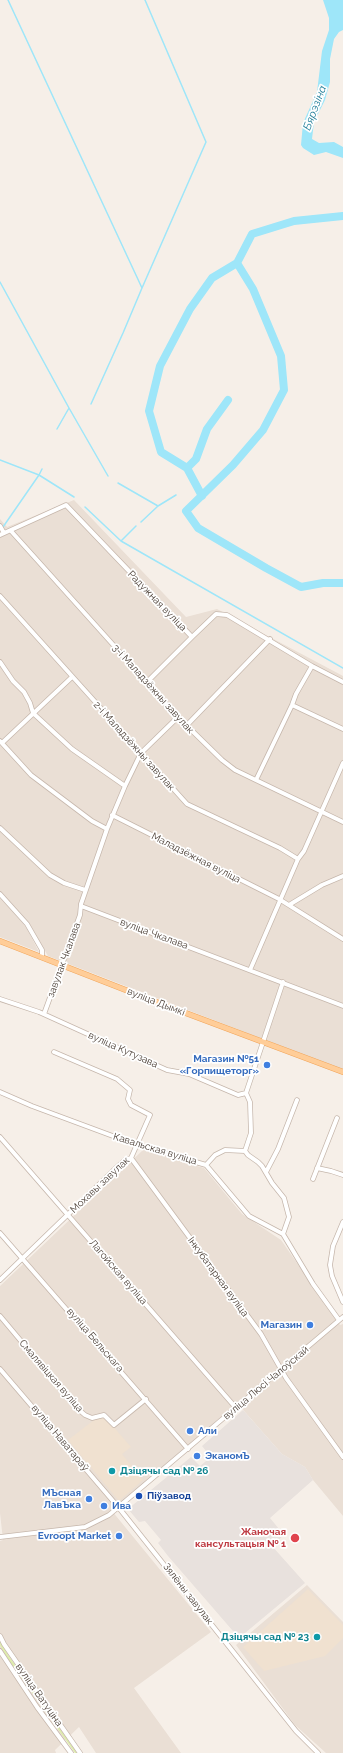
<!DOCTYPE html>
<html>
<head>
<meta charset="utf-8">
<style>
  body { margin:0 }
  canvas { display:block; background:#f6efe8 }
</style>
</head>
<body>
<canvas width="343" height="1753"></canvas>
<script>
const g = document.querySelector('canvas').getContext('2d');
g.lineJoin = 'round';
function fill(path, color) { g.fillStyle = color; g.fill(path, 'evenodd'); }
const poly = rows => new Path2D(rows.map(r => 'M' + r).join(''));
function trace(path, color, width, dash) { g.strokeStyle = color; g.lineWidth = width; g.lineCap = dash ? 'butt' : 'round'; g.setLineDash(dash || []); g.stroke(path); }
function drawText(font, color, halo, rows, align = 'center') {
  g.font = font + ' Raleway,sans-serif'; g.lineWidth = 3.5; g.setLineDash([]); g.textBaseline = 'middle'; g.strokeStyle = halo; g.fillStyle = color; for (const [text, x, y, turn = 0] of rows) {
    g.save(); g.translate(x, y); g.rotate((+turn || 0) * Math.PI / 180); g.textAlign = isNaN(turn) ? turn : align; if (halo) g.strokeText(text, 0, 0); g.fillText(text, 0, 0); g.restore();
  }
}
const residential = poly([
  [74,500,186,617,217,609,343,676,343,1070,48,956,30,925,0,891,0,519,7,527],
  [0,897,26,927,39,952,0,937],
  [143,1150,204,1168,242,1214,281,1240,340,1325,343,1324,343,1516,313,1480,305,1467,282,1454,237,1403,112,1511,211,1632,134,1688,181,1753,96,1753,79,1727,55,1750,56,1753,0,1753,0,1541,3,1540,0,1513,0,1286],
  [307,1585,343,1622,343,1753,326,1753,295,1725,236,1645]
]);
const industrial = poly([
  [243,1410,282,1454,305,1467,313,1480,270,1518,284,1535,272,1546,305,1583,239,1638,168,1556,158,1543,161,1540,145,1521,139,1522,128,1509,191,1457,200,1466,211,1457,202,1446]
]);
const education = poly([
  [105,1417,131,1447,122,1454,143,1480,119,1501,68,1440,94,1420],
  [308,1589,343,1625,343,1638,325,1656,264,1671,243,1647]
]);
const green = poly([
  [0,1640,8,1655,77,1753,75,1753,6,1656,0,1645]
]);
const water = poly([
  [323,0,343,0,343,30,339,32,334,39,330,59,330,82,325,100,314,122,312,139,319,143,334,142,343,147,343,158,326,152,314,155,303,148,301,145,303,123,317,92,322,51,329,30,329,18]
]);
const stream = poly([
  [8,0,142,288,123,333,91,404],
  [0,282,69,408],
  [142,288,206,142,145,0],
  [57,429,69,408,108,476],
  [0,460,39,475,3,527],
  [42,469,39,475,74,497],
  [118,483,158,506,176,495],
  [85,507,121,541,136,526],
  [141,522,158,506],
  [121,541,343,668]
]);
const river = poly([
  [343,216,294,221,252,234,237,263,253,289,281,356,284,390,263,430,233,465,186,511,198,528,266,568,301,587,323,583,343,583],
  [187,468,196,459,207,429,228,400],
  [202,496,187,468,161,452,149,411,160,366,190,309,212,278,237,263]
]);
const minor = poly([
  [0,526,4,533],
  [11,531,178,717,222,760,235,770,343,822],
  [0,535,66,505,192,637,216,614,227,615,312,666,343,682],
  [0,596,187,804,280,848,298,859],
  [0,662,13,681,24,692,30,703,33,713,72,749,125,786],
  [147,682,192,637],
  [292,705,343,729],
  [187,725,270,639],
  [0,741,31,775,92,821,107,829],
  [2,743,72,677],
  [256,780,292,705,296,694,312,666],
  [112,815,279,899,343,939],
  [0,828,50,875,64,883,85,890],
  [0,894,27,924,42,950,42,957],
  [289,905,322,885,343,876],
  [81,906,343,1006],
  [250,970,298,859,304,851,343,763],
  [0,999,39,1012,167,1070,189,1074,238,1095,246,1093],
  [44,1014,80,915,81,904,107,829,125,786,141,753,178,717],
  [0,1092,32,1106,137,1145,206,1165,249,1216,283,1234,313,1284,339,1320],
  [0,1137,236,1408],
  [245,1151,251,1133,250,1102,246,1093,283,982],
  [131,1158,261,1334,286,1378,343,1457],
  [206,1165,215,1155,225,1150,245,1151,248,1155,258,1162,262,1166,272,1183,284,1198,289,1217,283,1234],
  [317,1168,331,1171,343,1175],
  [266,1172,278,1149,297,1100],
  [313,1179,337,1118],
  [343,1222,333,1246,330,1265,332,1276,343,1302],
  [0,1233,188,1449],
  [0,1280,117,1167,125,1160,131,1158,150,1115,131,1105,128,1099,130,1090,117,1079,54,1052],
  [0,1316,78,1409,85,1415,92,1418,104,1415,114,1425,146,1399],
  [0,1369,119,1508,296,1731,318,1753],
  [0,1537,85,1527,109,1515,343,1317],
  [0,1636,4,1644,80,1753],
  [0,1651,37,1707,71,1753]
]);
const major = poly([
  [0,941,159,1003,343,1072]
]);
const markers = [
  [267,1065,4,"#3f7fe0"],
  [310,1325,4,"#3f7fe0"],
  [190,1431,4,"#3f7fe0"],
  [197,1456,4,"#3f7fe0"],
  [112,1471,4,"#0f9aa8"],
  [139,1496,4,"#1a4fb4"],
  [89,1499,4,"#3f7fe0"],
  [104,1506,4,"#3f7fe0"],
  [119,1536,4,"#3f7fe0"],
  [295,1538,5,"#e0444e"],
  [317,1637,4,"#0f9aa8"]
];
const streetNames = [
  ["Радужная вуліца",157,601,46],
  ["3-і Маладзёжны завулак",153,689,48],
  ["2-і Маладзёжны завулак",134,746,48],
  ["Маладзёжная вуліца",196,858,27],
  ["вуліца Чкалава",154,934,20],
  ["завулак Чкалава",64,960,-70],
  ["вуліца Дымкі",156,1002,21],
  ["вуліца Кутузава",123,1050,24],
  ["Кавальская вуліца",155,1149,17],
  ["Мохавы завулак",100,1185,-43],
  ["Лагойская вуліца",118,1272,49],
  ["Інкубатарная вуліца",218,1277,54],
  ["вуліца Бельскага",95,1340,49],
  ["Смалявіцкая вуліца",51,1376,49],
  ["вуліца Люсі Чалоўскай",266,1383,-40],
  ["вуліца Наватараў",60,1438,50],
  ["Зялёны завулак",188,1594,52],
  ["вуліца Ватуціна",39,1695,55]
];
const shopNames = [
  ["Магазин №51",259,1059],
  ["«Горпищеторг»",259,1071],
  ["Магазин",302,1325],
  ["Али",198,1431,"left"],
  ["ЭканомЪ",205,1456,"left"],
  ["МЪсная",81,1493],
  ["ЛавЪка",81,1505],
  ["Ива",112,1506,"left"],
  ["Evroopt Market",111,1536]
];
const cultureNames = [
  ["Дзіцячы сад № 26",120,1471],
  ["Дзіцячы сад № 23",309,1637,"right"]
];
const transitNames = [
  ["Піўзавод",147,1496]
];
const healthNames = [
  ["Жаночая",286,1532],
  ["кансультацыя № 1",286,1544]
];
const waterNames = [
  ["Бярэзіна",315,108,-69]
];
fill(residential, '#eadfd5');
fill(industrial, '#e8e1dd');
fill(education, '#f0e1d0');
fill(green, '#deeeac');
fill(water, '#9ee6f9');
trace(stream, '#9ee6f9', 1.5);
trace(river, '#9ee6f9', 8);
trace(minor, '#c6b7ac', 5.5);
trace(major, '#f1a55a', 6);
trace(minor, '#fff', 4);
trace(major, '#ffcd98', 5);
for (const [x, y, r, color] of markers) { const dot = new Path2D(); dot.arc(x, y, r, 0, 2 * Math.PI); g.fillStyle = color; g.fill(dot); trace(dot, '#fff', 1.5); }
drawText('10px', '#4a3e35', '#fff', streetNames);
drawText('bold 10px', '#366cbe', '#fff', shopNames, 'right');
drawText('bold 10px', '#0d838f', '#fff', cultureNames, 'left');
drawText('bold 10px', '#164399', '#fff', transitNames, 'left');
drawText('bold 10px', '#be3a42', '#fff', healthNames, 'right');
drawText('italic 11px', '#1d7c97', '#fff', waterNames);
</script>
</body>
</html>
